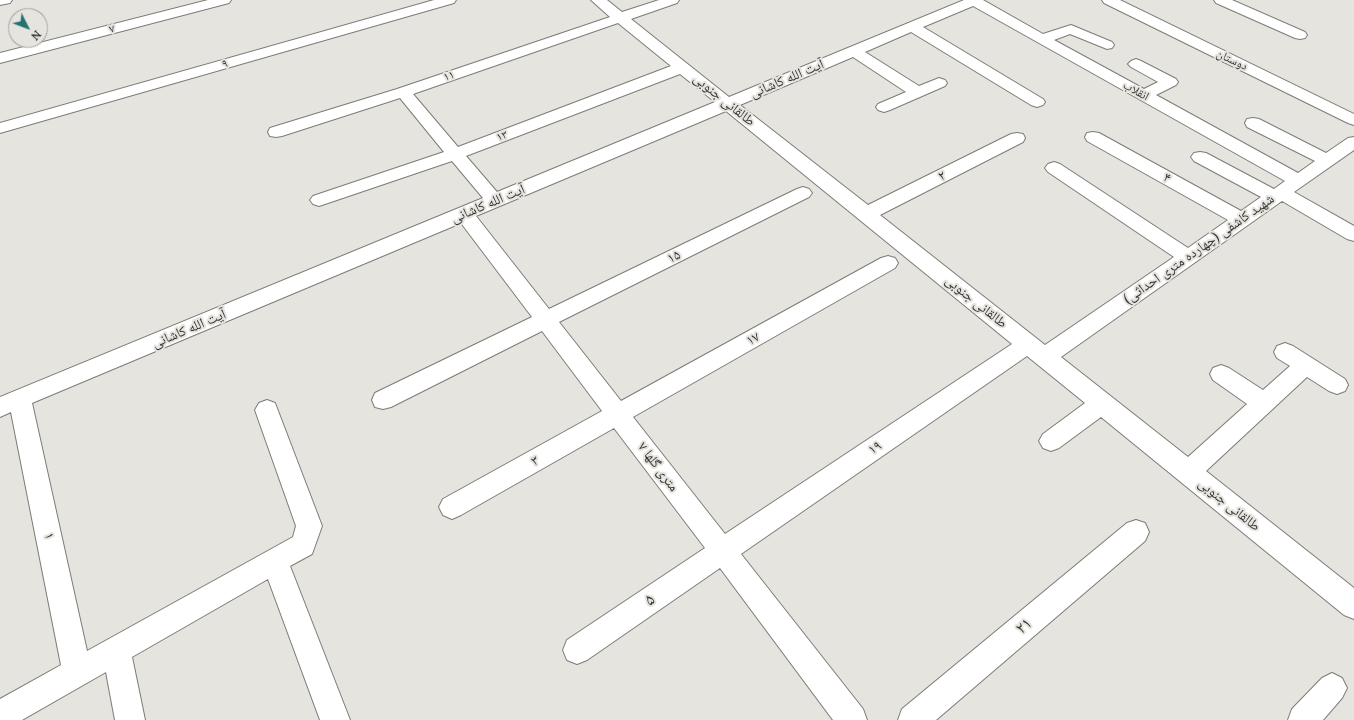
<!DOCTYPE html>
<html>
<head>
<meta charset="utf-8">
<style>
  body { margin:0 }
  #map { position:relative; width:1354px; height:720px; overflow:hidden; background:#e6e4df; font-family:Lora,serif }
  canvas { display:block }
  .north { position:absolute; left:8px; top:8px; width:40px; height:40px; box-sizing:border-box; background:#e6e4df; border:1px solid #9f9e9a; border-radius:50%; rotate:132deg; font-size:11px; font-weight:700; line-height:16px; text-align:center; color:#353432 }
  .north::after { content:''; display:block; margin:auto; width:14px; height:18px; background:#267173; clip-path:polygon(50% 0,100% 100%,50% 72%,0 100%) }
</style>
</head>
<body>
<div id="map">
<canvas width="1354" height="720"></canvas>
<div class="north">N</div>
</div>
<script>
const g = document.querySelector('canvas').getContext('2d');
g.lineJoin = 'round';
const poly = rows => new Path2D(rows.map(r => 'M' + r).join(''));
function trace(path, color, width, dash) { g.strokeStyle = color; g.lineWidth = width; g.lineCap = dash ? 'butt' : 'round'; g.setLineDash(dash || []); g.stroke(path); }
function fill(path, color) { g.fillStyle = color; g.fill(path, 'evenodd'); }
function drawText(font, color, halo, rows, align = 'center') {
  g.font = font + ' Lora,"Noto Naskh Arabic",serif'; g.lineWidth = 4; g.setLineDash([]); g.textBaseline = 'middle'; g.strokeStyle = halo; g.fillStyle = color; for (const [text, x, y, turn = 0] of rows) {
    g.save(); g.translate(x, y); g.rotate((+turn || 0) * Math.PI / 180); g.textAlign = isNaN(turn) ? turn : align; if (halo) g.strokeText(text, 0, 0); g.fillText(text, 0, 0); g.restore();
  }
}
const minor = poly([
  [0,0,12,0,10,3,0,5,0,0],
  [208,0,231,0,229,3,0,63,0,53,208,0],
  [434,0,456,0,454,3,0,133,0,123,434,0],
  [591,0,607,0,622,12,659,0,679,0,677,3,631,19,729,97,964,0,983,0,1043,34,1071,25,1112,42,1114,45,1112,48,1107,49,1070,34,1054,40,1144,89,1158,82,1131,67,1128,64,1131,61,1136,59,1141,61,1176,79,1178,82,1176,85,1156,95,1298,173,1315,161,1247,127,1245,123,1247,119,1253,118,1259,119,1326,153,1348,138,1354,137,1354,150,1294,192,1354,226,1354,241,1347,239,1282,201,1061,357,1188,457,1247,404,1213,380,1210,374,1213,368,1221,365,1229,368,1263,390,1290,366,1277,358,1274,352,1277,346,1285,343,1293,346,1345,379,1348,385,1345,391,1337,394,1329,391,1307,377,1206,471,1354,588,1354,619,1344,615,1101,417,1059,448,1051,451,1043,448,1039,441,1043,434,1085,403,1027,356,741,554,863,709,867,720,833,720,720,568,587,660,577,664,567,660,563,650,567,640,705,548,614,428,461,515,452,519,443,515,439,507,443,499,602,411,542,331,391,407,383,409,375,407,372,400,375,393,532,317,461,223,32,403,87,651,293,537,296,526,255,410,259,403,267,400,275,403,322,526,312,554,290,566,350,720,320,720,268,579,132,657,145,720,115,720,106,672,22,720,0,720,0,699,61,665,11,412,0,417,0,397,483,198,452,161,325,204,319,206,313,204,310,200,313,196,444,152,400,98,282,136,276,137,270,136,268,132,270,128,397,89,610,17,591,0],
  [973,6,1285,181,1274,189,1206,153,1200,152,1194,153,1191,157,1194,161,1261,197,1241,211,1099,133,1093,132,1087,133,1085,137,1087,141,1228,220,1188,248,1060,164,1054,162,1048,164,1045,168,1048,172,1174,257,1045,345,880,215,1023,142,1025,138,1023,134,1017,133,1011,134,868,205,740,105,853,57,906,92,878,104,876,107,878,110,884,112,890,110,945,86,947,83,945,80,939,78,919,86,865,52,911,32,1031,105,1037,107,1043,105,1045,102,1043,99,923,27,973,6],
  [618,23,671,66,458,147,413,94,618,23],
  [680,74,715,102,497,192,466,156,680,74],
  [726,111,1012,344,725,534,633,417,895,268,898,263,895,258,888,256,881,258,621,401,559,322,809,197,812,193,809,189,803,187,797,189,549,309,476,216,726,111],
  [1102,0,1120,0,1354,114,1354,125,1348,123,1104,3,1102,0],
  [1214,0,1232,0,1305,32,1307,35,1305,38,1300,39,1295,38,1216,3,1214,0],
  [1136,520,1145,523,1149,532,1145,541,936,720,898,720,902,709,1127,523,1136,520],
  [1332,673,1342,678,1347,688,1342,698,1323,720,1288,720,1292,709,1322,678,1332,673]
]);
const farStreetnames = [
  ["۷",112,29,-15],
  ["دوستان",1232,60,26],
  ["۹",225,64,-16],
  ["۱۱",449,76,-19],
  ["انقلاب",1136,91,29],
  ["۱۳",502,136,-21]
];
const streetNames = [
  ["آیت الله کاشانی",787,79,-23],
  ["طالقانی جنوبی",724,100,39],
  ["۲",942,176,-27],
  ["۴",1167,178,29],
  ["آیت الله کاشانی",488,204,-23],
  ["شهید کاشفی (چهارده متری احداثی)",1199,249,-35],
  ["۱۵",674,257,-26],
  ["طالقانی جنوبی",976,302,39],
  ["آیت الله کاشانی",189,329,-23],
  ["۱۷",753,339,-29],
  ["۱۹",875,448,-34],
  ["۳",535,461,-29],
  ["۷ متری گلها",658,467,53],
  ["طالقانی جنوبی",1229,505,39],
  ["۱",49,536,78]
];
const nearStreetnames = [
  ["۵",650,600,-34],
  ["۲۱",1024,626,-40]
];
trace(minor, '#7e7b77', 2);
fill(minor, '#fff');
drawText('12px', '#353432', '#e6e4df', farStreetnames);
drawText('14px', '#353432', '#e6e4df', streetNames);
drawText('17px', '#353432', '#e6e4df', nearStreetnames);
</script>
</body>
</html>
